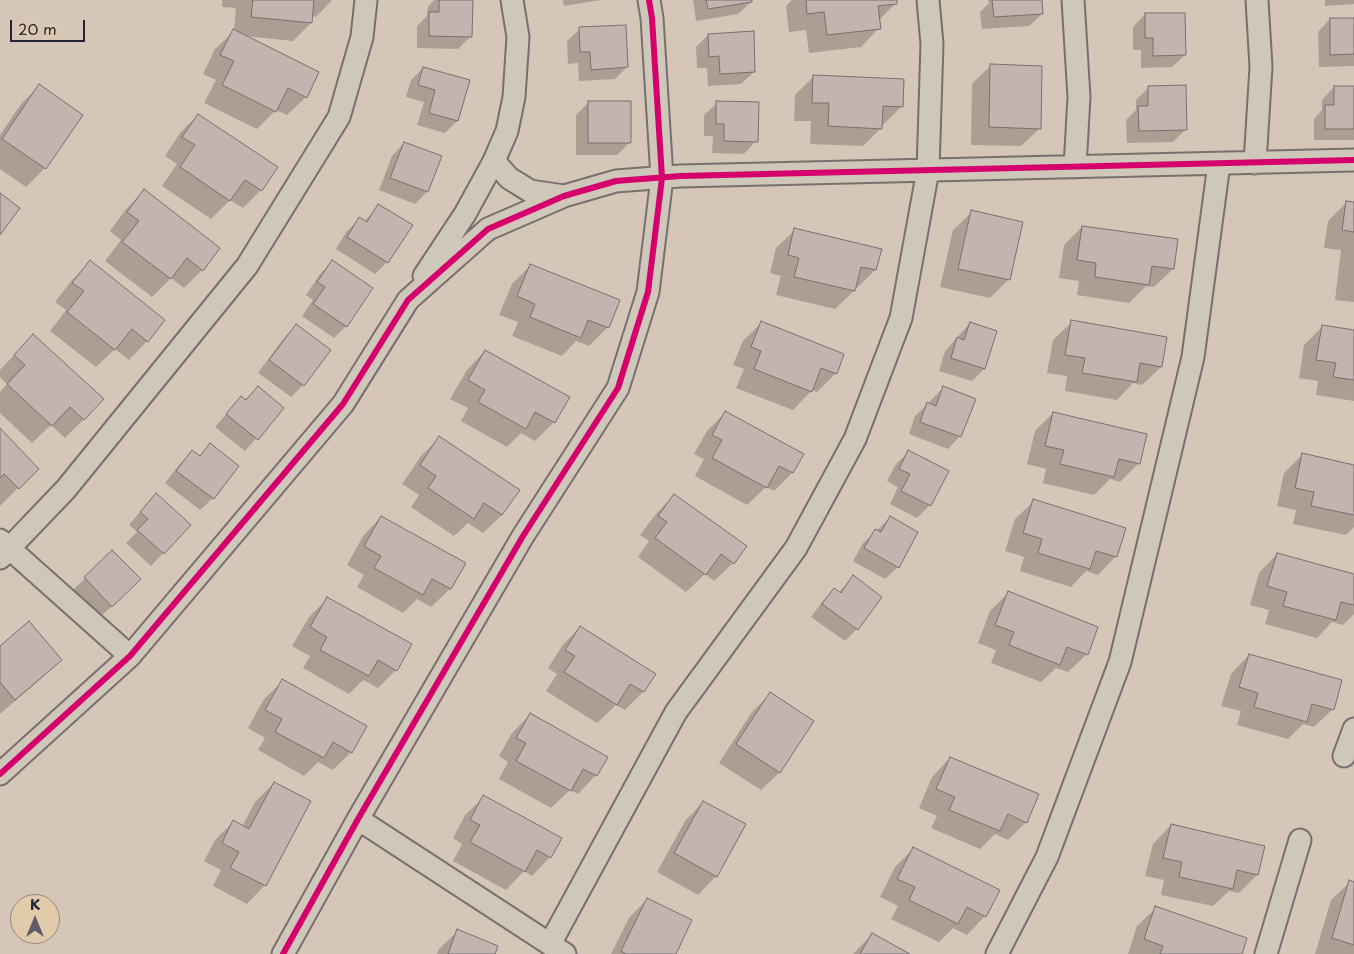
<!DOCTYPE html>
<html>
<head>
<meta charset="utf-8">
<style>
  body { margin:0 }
  #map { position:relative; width:1354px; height:954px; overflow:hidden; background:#d6c6b8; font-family:"Playpen Sans",sans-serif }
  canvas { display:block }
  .north { position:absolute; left:10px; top:894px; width:50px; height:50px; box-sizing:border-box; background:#e1cbaa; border:1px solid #95877e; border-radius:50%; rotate:0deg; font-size:14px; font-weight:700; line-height:20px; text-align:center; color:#22223b }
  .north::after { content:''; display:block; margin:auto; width:18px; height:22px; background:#615b67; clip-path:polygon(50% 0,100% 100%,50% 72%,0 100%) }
  .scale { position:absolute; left:10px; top:20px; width:75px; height:22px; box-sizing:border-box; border:2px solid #22223b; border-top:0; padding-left:6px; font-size:15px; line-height:18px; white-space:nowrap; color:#22223b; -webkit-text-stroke:4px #e1cbaa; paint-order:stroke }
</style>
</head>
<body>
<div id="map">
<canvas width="1354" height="954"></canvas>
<div class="north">K</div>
<div class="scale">20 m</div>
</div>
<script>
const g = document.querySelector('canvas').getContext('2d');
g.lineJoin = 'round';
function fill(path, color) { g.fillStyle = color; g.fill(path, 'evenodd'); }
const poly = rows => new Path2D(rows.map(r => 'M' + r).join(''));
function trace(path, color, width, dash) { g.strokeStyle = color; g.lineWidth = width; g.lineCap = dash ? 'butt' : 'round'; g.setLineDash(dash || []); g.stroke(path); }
const shadow = poly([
  [222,0,332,0,316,17,312,16,311,23,293,41,244,36,306,97,287,115,276,110,257,129,204,103,216,80,203,74,215,49,234,31,236,8,222,7],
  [434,0,472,0,471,36,458,49,417,48,417,26,427,16,428,7],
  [563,0,601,0,564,6],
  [693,0,750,0,751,2,738,14,696,21],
  [792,0,896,0,896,3,878,21,879,28,861,47,809,53,806,30,789,32,786,6],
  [988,0,1041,0,1042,14,1029,26,982,29,980,12,989,3],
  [1325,0,1354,0,1354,4,1325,6],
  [1145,14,1185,55,1172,67,1141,68,1141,50,1133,50,1133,27],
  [1330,19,1354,19,1354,66,1319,67,1318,32],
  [580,29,627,67,615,79,579,81,578,63,568,64,567,41],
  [708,35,754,72,741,84,708,86,707,68,697,68,696,47],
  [991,65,1040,128,1021,146,971,145,972,84],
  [423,68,469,81,457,121,445,133,417,125,424,102,406,97,411,80],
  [814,76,902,106,883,125,881,125,881,128,863,146,810,144,811,121,794,121,795,95],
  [39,86,81,116,45,168,26,187,0,169,0,135,21,104],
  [1149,87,1186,129,1173,142,1127,143,1126,120,1136,110,1136,100],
  [1334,87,1354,87,1354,140,1314,140,1314,119,1322,110,1322,100],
  [588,103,629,143,617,155,576,155,576,115],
  [717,103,756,141,744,154,712,153,713,136,704,136,704,115],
  [198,115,261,190,243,208,230,200,211,219,162,186,177,164,165,156,180,133],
  [404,143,427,192,415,204,379,190,392,156],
  [144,191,202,270,184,288,171,278,152,297,105,261,121,240,110,231,126,209],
  [1346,203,1354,204,1354,302,1335,300,1341,250,1324,248,1328,221],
  [379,205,387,262,375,274,336,249,347,231,360,219,364,222],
  [972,212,1009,279,990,298,940,287,953,230],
  [1082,227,1173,269,1154,287,1146,286,1129,303,1077,295,1079,281,1059,278,1064,245],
  [795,230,875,270,857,288,855,288,854,291,835,309,776,295,781,276,770,273,776,248],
  [90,262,163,320,147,341,129,360,115,349,96,367,50,331,66,310,55,302,72,280],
  [332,262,346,326,334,338,302,316,313,300,306,295,320,274],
  [530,266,618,301,607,328,589,346,576,341,562,356,512,336,518,322,499,315,512,284],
  [1072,322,1161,367,1142,385,1133,383,1117,400,1065,391,1067,376,1047,373,1053,340],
  [761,323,843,354,835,374,817,392,812,390,793,410,736,388,744,369,733,365,743,341],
  [970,323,984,369,972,381,939,371,945,351],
  [296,326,303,385,291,397,258,373,284,338],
  [1323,326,1354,332,1354,401,1316,395,1318,381,1299,378,1304,345],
  [485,351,568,397,554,422,535,441,521,433,507,447,461,421,468,408,450,399,467,370],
  [15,354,84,419,65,438,51,425,32,443,0,413,0,392,7,384,0,377,0,370],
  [258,387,283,408,245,451,215,427,241,397,245,400],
  [943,388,960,436,948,449,909,434,915,416,928,404,929,404,931,400],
  [726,412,802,454,792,473,774,491,766,487,747,505,695,476,704,459,694,454,707,431],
  [1053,413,1139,463,1120,482,1110,479,1094,495,1043,483,1046,469,1027,464,1035,431],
  [0,430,37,469,0,506],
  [440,437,502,515,483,533,468,523,454,536,411,507,419,495,402,484,421,456],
  [210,445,238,466,213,498,200,510,165,483,180,464,192,452,198,457],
  [909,452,947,471,930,505,917,518,890,504,898,487,887,481,896,464],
  [1302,455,1354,466,1354,527,1346,535,1293,524,1296,510,1277,506,1284,473],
  [674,495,745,546,733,563,714,581,705,574,686,592,638,557,649,541,640,535,656,514],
  [1034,501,1116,556,1098,575,1086,571,1071,587,1020,571,1024,557,1005,551,1015,519],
  [144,507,189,525,151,566,126,543,137,532,129,525],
  [381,517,464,564,450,589,431,607,417,599,403,613,357,587,364,575,347,565,363,536],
  [890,518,898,567,885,579,853,561,863,543],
  [112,552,127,592,99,618,73,590],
  [1277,554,1354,575,1354,614,1343,625,1332,622,1317,638,1265,624,1269,610,1250,605,1259,573],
  [853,577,857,629,845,641,811,617,822,602,834,589,838,593],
  [1008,593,1087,654,1068,672,1056,668,1041,682,991,663,996,650,978,643,990,611],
  [328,598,396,670,378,688,363,680,349,694,303,668,310,656,292,646,309,617],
  [580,627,654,674,643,692,625,710,616,705,597,723,546,691,557,674,548,668,562,646],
  [0,647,61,660,42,678,0,714],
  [1249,655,1333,709,1314,727,1303,724,1288,739,1237,725,1241,711,1221,706,1231,674],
  [283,681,351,752,333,770,318,762,304,776,258,750,265,738,248,728,264,699],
  [770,694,780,772,761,790,719,763,752,712],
  [530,715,596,775,578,794,570,790,551,808,499,779,508,762,499,756,512,733],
  [950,758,1026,822,1008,840,995,834,980,849,931,828,937,816,919,808,932,777],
  [1002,810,1020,818,1020,820,1001,812],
  [274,783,265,885,247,904,213,886,221,870,204,861,215,840,233,822,242,827,255,802],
  [484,797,550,857,532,876,524,871,506,890,453,861,462,844,453,838,465,815],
  [703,802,716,876,698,895,657,872,685,821],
  [1171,825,1257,875,1239,893,1229,891,1213,906,1161,895,1164,880,1145,876,1153,844],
  [913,849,985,916,967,935,953,928,939,942,891,919,898,906,880,897,895,867],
  [1350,882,1354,883,1354,954,1315,954,1331,900],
  [647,899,674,954,611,954,629,918],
  [1156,908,1240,954,1128,954,1137,926],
  [458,931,493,954,437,954,439,949],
  [872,934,908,954,853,954]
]);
const building = poly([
  [253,0,314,0,312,23,251,17,253,0],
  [439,0,473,0,472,37,429,36,429,12,439,12,439,0],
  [706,0,752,0,752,2,708,9,706,0],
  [806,0,897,0,897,4,878,6,881,29,827,35,824,12,807,14,806,0],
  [992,0,1042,0,1043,14,994,17,992,0],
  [1145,13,1185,13,1186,55,1153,56,1153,38,1145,38,1145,13],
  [1330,18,1354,18,1354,54,1330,55,1330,18],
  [626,25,628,67,591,70,590,52,580,52,579,27,626,25],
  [233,29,319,72,307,98,288,88,276,112,222,85,234,61,220,55,233,29],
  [754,31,755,72,720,74,719,56,709,57,708,34,754,31],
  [990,64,1042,66,1041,129,989,127,990,64],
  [423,67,470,80,458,121,429,113,435,90,418,85,423,67],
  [813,75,904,79,903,107,883,106,882,129,828,126,829,103,812,103,813,75],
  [39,84,83,115,46,169,2,139,39,84],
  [1186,85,1187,130,1139,131,1138,106,1148,106,1148,86,1186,85],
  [1334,86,1354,86,1354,129,1325,129,1325,105,1334,105,1334,86],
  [588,101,631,101,631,143,588,143,588,101],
  [716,101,759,102,758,142,724,141,724,124,716,124,716,101],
  [198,114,278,167,262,191,245,180,230,201,180,167,195,145,182,137,198,114],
  [404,142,442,156,428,192,390,178,404,142],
  [144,189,220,248,203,271,187,258,171,279,122,242,139,221,127,212,144,189],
  [0,193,20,208,0,235,0,193],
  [1346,201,1354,202,1354,232,1342,230,1346,201],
  [378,204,413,225,388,263,347,237,359,217,367,222,378,204],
  [971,210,1023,222,1010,280,958,269,971,210],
  [1082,226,1178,239,1174,269,1152,266,1149,285,1095,277,1096,263,1077,260,1082,226],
  [794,228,882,249,876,270,861,267,855,291,794,277,799,258,788,255,794,228],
  [90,260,165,320,148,342,132,329,115,350,67,312,84,291,72,283,90,260],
  [332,260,373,288,347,327,313,304,325,287,317,282,332,260],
  [530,264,620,300,609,328,588,320,581,338,530,317,535,304,517,296,530,264],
  [1071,320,1167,337,1162,367,1140,363,1137,382,1082,373,1085,358,1065,355,1071,320],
  [761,321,844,354,837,374,821,368,812,392,754,369,761,351,751,347,761,321],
  [970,322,997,331,985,369,951,358,957,337,964,340,970,322],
  [296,324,331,350,304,386,269,360,296,324],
  [1322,325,1354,330,1354,380,1333,377,1336,363,1316,360,1322,325],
  [33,334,104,399,84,420,70,407,52,426,7,384,25,365,14,355,33,334],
  [485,350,570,397,555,423,535,412,526,429,478,402,485,390,468,380,485,350],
  [258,386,284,408,258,440,226,414,241,396,246,400,258,386],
  [943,386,976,399,961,437,920,422,927,402,936,406,943,386],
  [725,411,804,454,793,473,779,466,767,488,712,458,722,440,712,435,725,411],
  [1053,412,1147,434,1140,464,1119,459,1114,477,1060,464,1064,450,1045,446,1053,412],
  [0,428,39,469,19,489,4,474,0,478,0,428],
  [439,436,520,490,502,515,484,503,474,519,428,488,436,476,420,465,439,436],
  [210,443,239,466,214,499,176,471,192,450,200,456,210,443],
  [908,450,949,471,931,506,901,491,910,474,899,469,908,450],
  [1302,453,1354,465,1354,515,1311,506,1314,492,1295,488,1302,453],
  [156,493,191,525,164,554,137,530,148,519,140,512,156,493],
  [674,494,747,546,734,564,721,554,706,575,655,538,667,522,658,516,674,494],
  [1033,499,1126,528,1117,557,1096,551,1090,569,1038,553,1042,539,1023,533,1033,499],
  [381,516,466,563,451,589,432,579,423,595,374,568,381,556,364,546,381,516],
  [890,516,918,532,899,568,864,548,875,529,881,532,890,516],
  [112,550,141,579,112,607,84,577,112,550],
  [1277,553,1354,574,1354,605,1341,602,1336,620,1283,606,1287,592,1267,586,1277,553],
  [853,575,882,597,858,630,822,604,834,588,841,593,853,575],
  [1008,591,1098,627,1088,655,1067,647,1060,665,1009,645,1014,632,995,625,1008,591],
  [327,597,412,644,397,671,378,660,369,676,320,650,327,637,310,627,327,597],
  [29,621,62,660,15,700,0,682,0,646,29,621],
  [580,626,656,674,644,692,630,684,617,705,564,672,575,656,565,650,580,626],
  [1249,654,1342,680,1334,710,1312,704,1307,722,1254,707,1258,693,1239,687,1249,654],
  [282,679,367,726,352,753,333,742,324,758,275,732,282,719,265,710,282,679],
  [770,692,814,721,780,773,736,744,770,692],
  [530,713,608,757,597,776,583,769,571,791,516,761,526,743,516,738,530,713],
  [950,757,1039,794,1027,823,1008,814,1000,831,949,810,955,797,936,789,950,757],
  [274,782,311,801,266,886,230,868,239,852,222,843,233,820,249,829,274,782],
  [483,795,562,838,551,858,537,850,525,872,470,842,480,825,470,820,483,795],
  [703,801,746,824,717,877,674,853,703,801],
  [1171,824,1265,846,1258,875,1237,870,1233,889,1179,877,1182,862,1163,858,1171,824],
  [913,847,1000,890,986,917,967,907,958,924,909,900,915,887,897,879,913,847],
  [1349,880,1354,882,1354,945,1332,938,1349,880],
  [647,898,692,920,676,954,626,954,621,951,647,898],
  [1155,906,1247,938,1242,954,1160,954,1163,946,1144,939,1155,906],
  [457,929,498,946,495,954,448,954,457,929],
  [872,933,910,954,860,954,872,933]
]);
const minor = poly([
  [1073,0,1079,97,1075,167],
  [494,161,509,178,530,191,564,196],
  [1255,163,1261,67,1257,0],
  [424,276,465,214,494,161,507,131,514,97,518,37,512,0],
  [0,540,130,656],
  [0,558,66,489,247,266,339,117,362,37,366,0],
  [1344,756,1354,729],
  [0,774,130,656,343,404,408,300,488,229,564,196,616,181,680,176,1354,160],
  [358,819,565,954],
  [550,944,676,712,796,548,855,439,901,318,928,170,932,44,928,0],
  [283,954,358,819,523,536,618,388,648,292,662,178,652,18,649,0],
  [997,954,1047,857,1120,662,1193,357,1219,164],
  [1266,954,1300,840]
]);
const cycleway = poly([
  [0,774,130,656,343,404,408,300,488,229,564,196,616,181,680,176,1354,160],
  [283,954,358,819,523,536,618,388,648,292,662,178,652,18,649,0]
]);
fill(shadow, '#0003');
fill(building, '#c4b4b0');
trace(building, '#77706f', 1);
trace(minor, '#77706f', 25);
trace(minor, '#d0c7bb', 21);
trace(cycleway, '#d6006c', 6);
</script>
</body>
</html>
